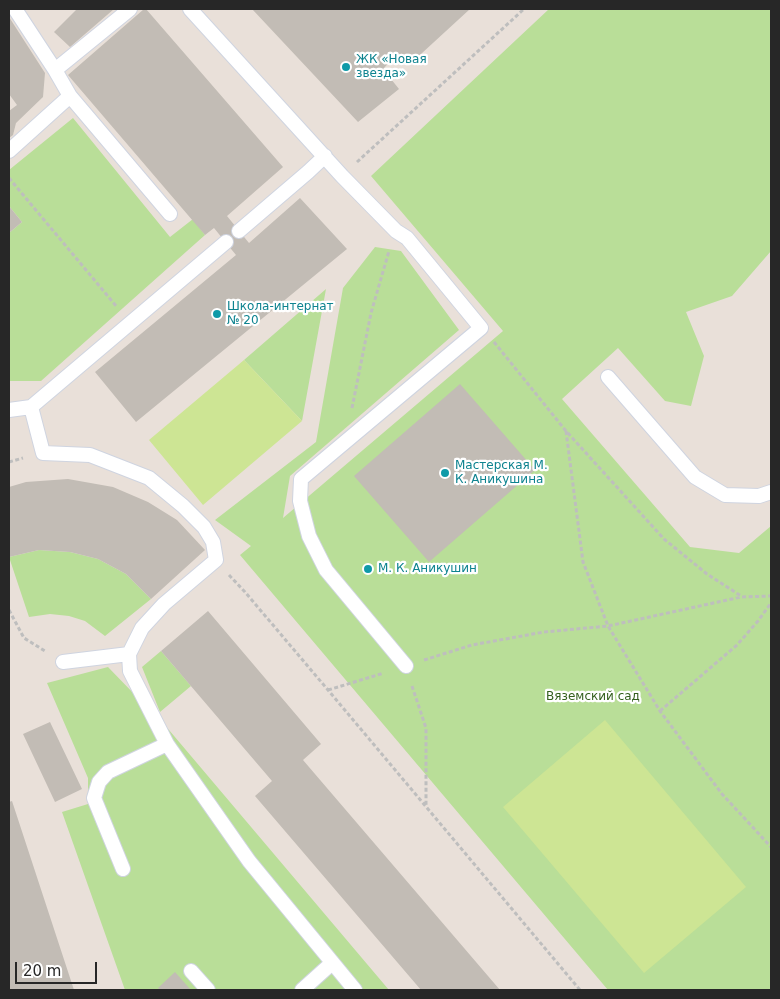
<!DOCTYPE html>
<html>
<head>
<meta charset="utf-8">
<style>
  body { margin:0 }
  #map { position:relative; width:780px; height:999px; overflow:hidden; background:#e9e0d9; font-family:"DejaVu Sans",sans-serif }
  canvas { display:block }
  .frame { position:absolute; inset:0; border:10px solid #272727; pointer-events:none }
  .scale { position:absolute; left:15px; top:962px; width:82px; height:22px; box-sizing:border-box; border:2px solid #272727; border-top:0; padding-left:6px; font-size:15px; line-height:18px; white-space:nowrap; color:#272727; -webkit-text-stroke:4px #fff; paint-order:stroke }
</style>
</head>
<body>
<div id="map">
<canvas width="780" height="999"></canvas>
<div class="frame"></div>
<div class="scale">20 m</div>
</div>
<script>
const g = document.querySelector('canvas').getContext('2d');
g.lineJoin = 'round';
function fill(path, color) { g.fillStyle = color; g.fill(path, 'evenodd'); }
const poly = rows => new Path2D(rows.map(r => 'M' + r).join(''));
function trace(path, color, width, dash) { g.strokeStyle = color; g.lineWidth = width; g.lineCap = dash ? 'butt' : 'round'; g.setLineDash(dash || []); g.stroke(path); }
function drawText(font, color, halo, rows, align = 'center') {
  g.font = font + ' "DejaVu Sans",sans-serif'; g.lineWidth = 4.5; g.setLineDash([]); g.textBaseline = 'middle'; g.strokeStyle = halo; g.fillStyle = color; for (const [text, x, y, turn = 0] of rows) {
    g.save(); g.translate(x, y); g.rotate((+turn || 0) * Math.PI / 180); g.textAlign = isNaN(turn) ? turn : align; if (halo) g.strokeText(text, 0, 0); g.fillText(text, 0, 0); g.restore();
  }
}
const green = poly([
  [549,9,771,9,771,251,732,296,686,312,704,356,691,406,665,401,618,348,562,399,690,547,739,553,771,526,771,990,608,990,240,555,251,546,215,520,316,442,343,288,375,247,401,251,459,330,290,476,283,518,503,331,371,176],
  [73,118,170,237,193,219,205,235,41,381,9,381,9,233,22,222,9,206,9,170],
  [326,289,302,421,244,360],
  [39,550,70,552,98,559,126,574,151,599,105,636,85,621,69,616,50,614,29,617,9,557],
  [161,651,191,686,160,712,142,667],
  [108,667,169,730,389,990,125,990,62,812,88,804,88,778,47,683]
]);
const pitch = poly([
  [244,360,302,421,203,505,149,440],
  [605,720,746,887,644,973,503,807]
]);
const building = poly([
  [77,9,114,9,70,47,54,32],
  [144,9,146,9,283,167,227,216,249,243,300,198,347,249,136,422,95,372,236,255,214,228,205,235,68,75],
  [252,9,470,9,409,65,398,53,383,69,399,89,358,122],
  [9,17,45,73,43,97,16,123,13,135,9,138,9,111,17,105,9,94],
  [9,206,22,222,9,233],
  [460,384,535,470,429,562,354,476],
  [68,479,113,487,148,502,177,520,205,550,151,599,126,574,98,559,70,552,39,550,9,557,9,487,26,482],
  [208,611,321,744,303,760,500,990,421,990,255,796,272,781,161,651],
  [50,722,82,789,55,802,23,734],
  [12,801,74,990,9,990,9,802],
  [175,972,190,989,188,990,160,990,158,988]
]);
const path = poly([
  [357,162,524,9],
  [9,178,117,307],
  [494,342,566,431,664,539,707,574,741,596],
  [352,408,371,313,389,251],
  [566,431,583,562,608,626,660,711,722,794,771,847],
  [9,462,23,458],
  [229,575,245,592,328,690,580,990],
  [9,610,24,638,45,651],
  [424,660,472,645,544,632,608,626,741,597,771,596],
  [412,686,426,728,426,807],
  [328,690,384,673],
  [660,711,737,645,758,621,771,603]
]);
const service = poly([
  [15,9,55,70],
  [190,9,342,176,396,231,407,238,481,328,301,479,300,501,309,536,326,570,406,666],
  [70,96,170,214],
  [9,151,70,96,55,70,130,9],
  [239,231,308,172,325,156],
  [608,377,695,477,725,495,759,496,771,492],
  [31,407,43,453,90,455,149,478,183,506,204,527,213,542,216,560,164,604,142,628,129,654,130,671,167,744,249,861,355,990],
  [9,410,31,407,226,242],
  [63,662,129,654],
  [123,869,94,798,99,782,108,772,167,744],
  [191,971,208,990],
  [302,990,332,963]
]);
const markers = [
  [346,67,5,"#0f9aa8"],
  [217,314,5,"#0f9aa8"],
  [445,473,5,"#0f9aa8"],
  [368,569,5,"#0f9aa8"]
];
const cultureNames = [
  ["ЖК «Новая",356,60],
  ["звезда»",356,74],
  ["Школа-интернат",227,307],
  ["№ 20",227,321],
  ["Мастерская М.",455,466],
  ["К. Аникушина",455,480],
  ["М. К. Аникушин",378,569]
];
const parkNames = [
  ["Вяземский сад",593,697]
];
fill(green, '#b9de98');
fill(pitch, '#cde594');
fill(building, '#c2bcb5');
trace(service, '#cfd4e0', 16);
trace(path, '#bebebe', 3, [4, 2.5]);
trace(service, '#fff', 14);
for (const [x, y, r, color] of markers) { const dot = new Path2D(); dot.arc(x, y, r, 0, 2 * Math.PI); g.fillStyle = color; g.fill(dot); trace(dot, '#fff', 2); }
drawText('12px', '#0d838f', '#fff', cultureNames, 'left');
drawText('12px', '#335f1d', '#fff', parkNames);
</script>
</body>
</html>
